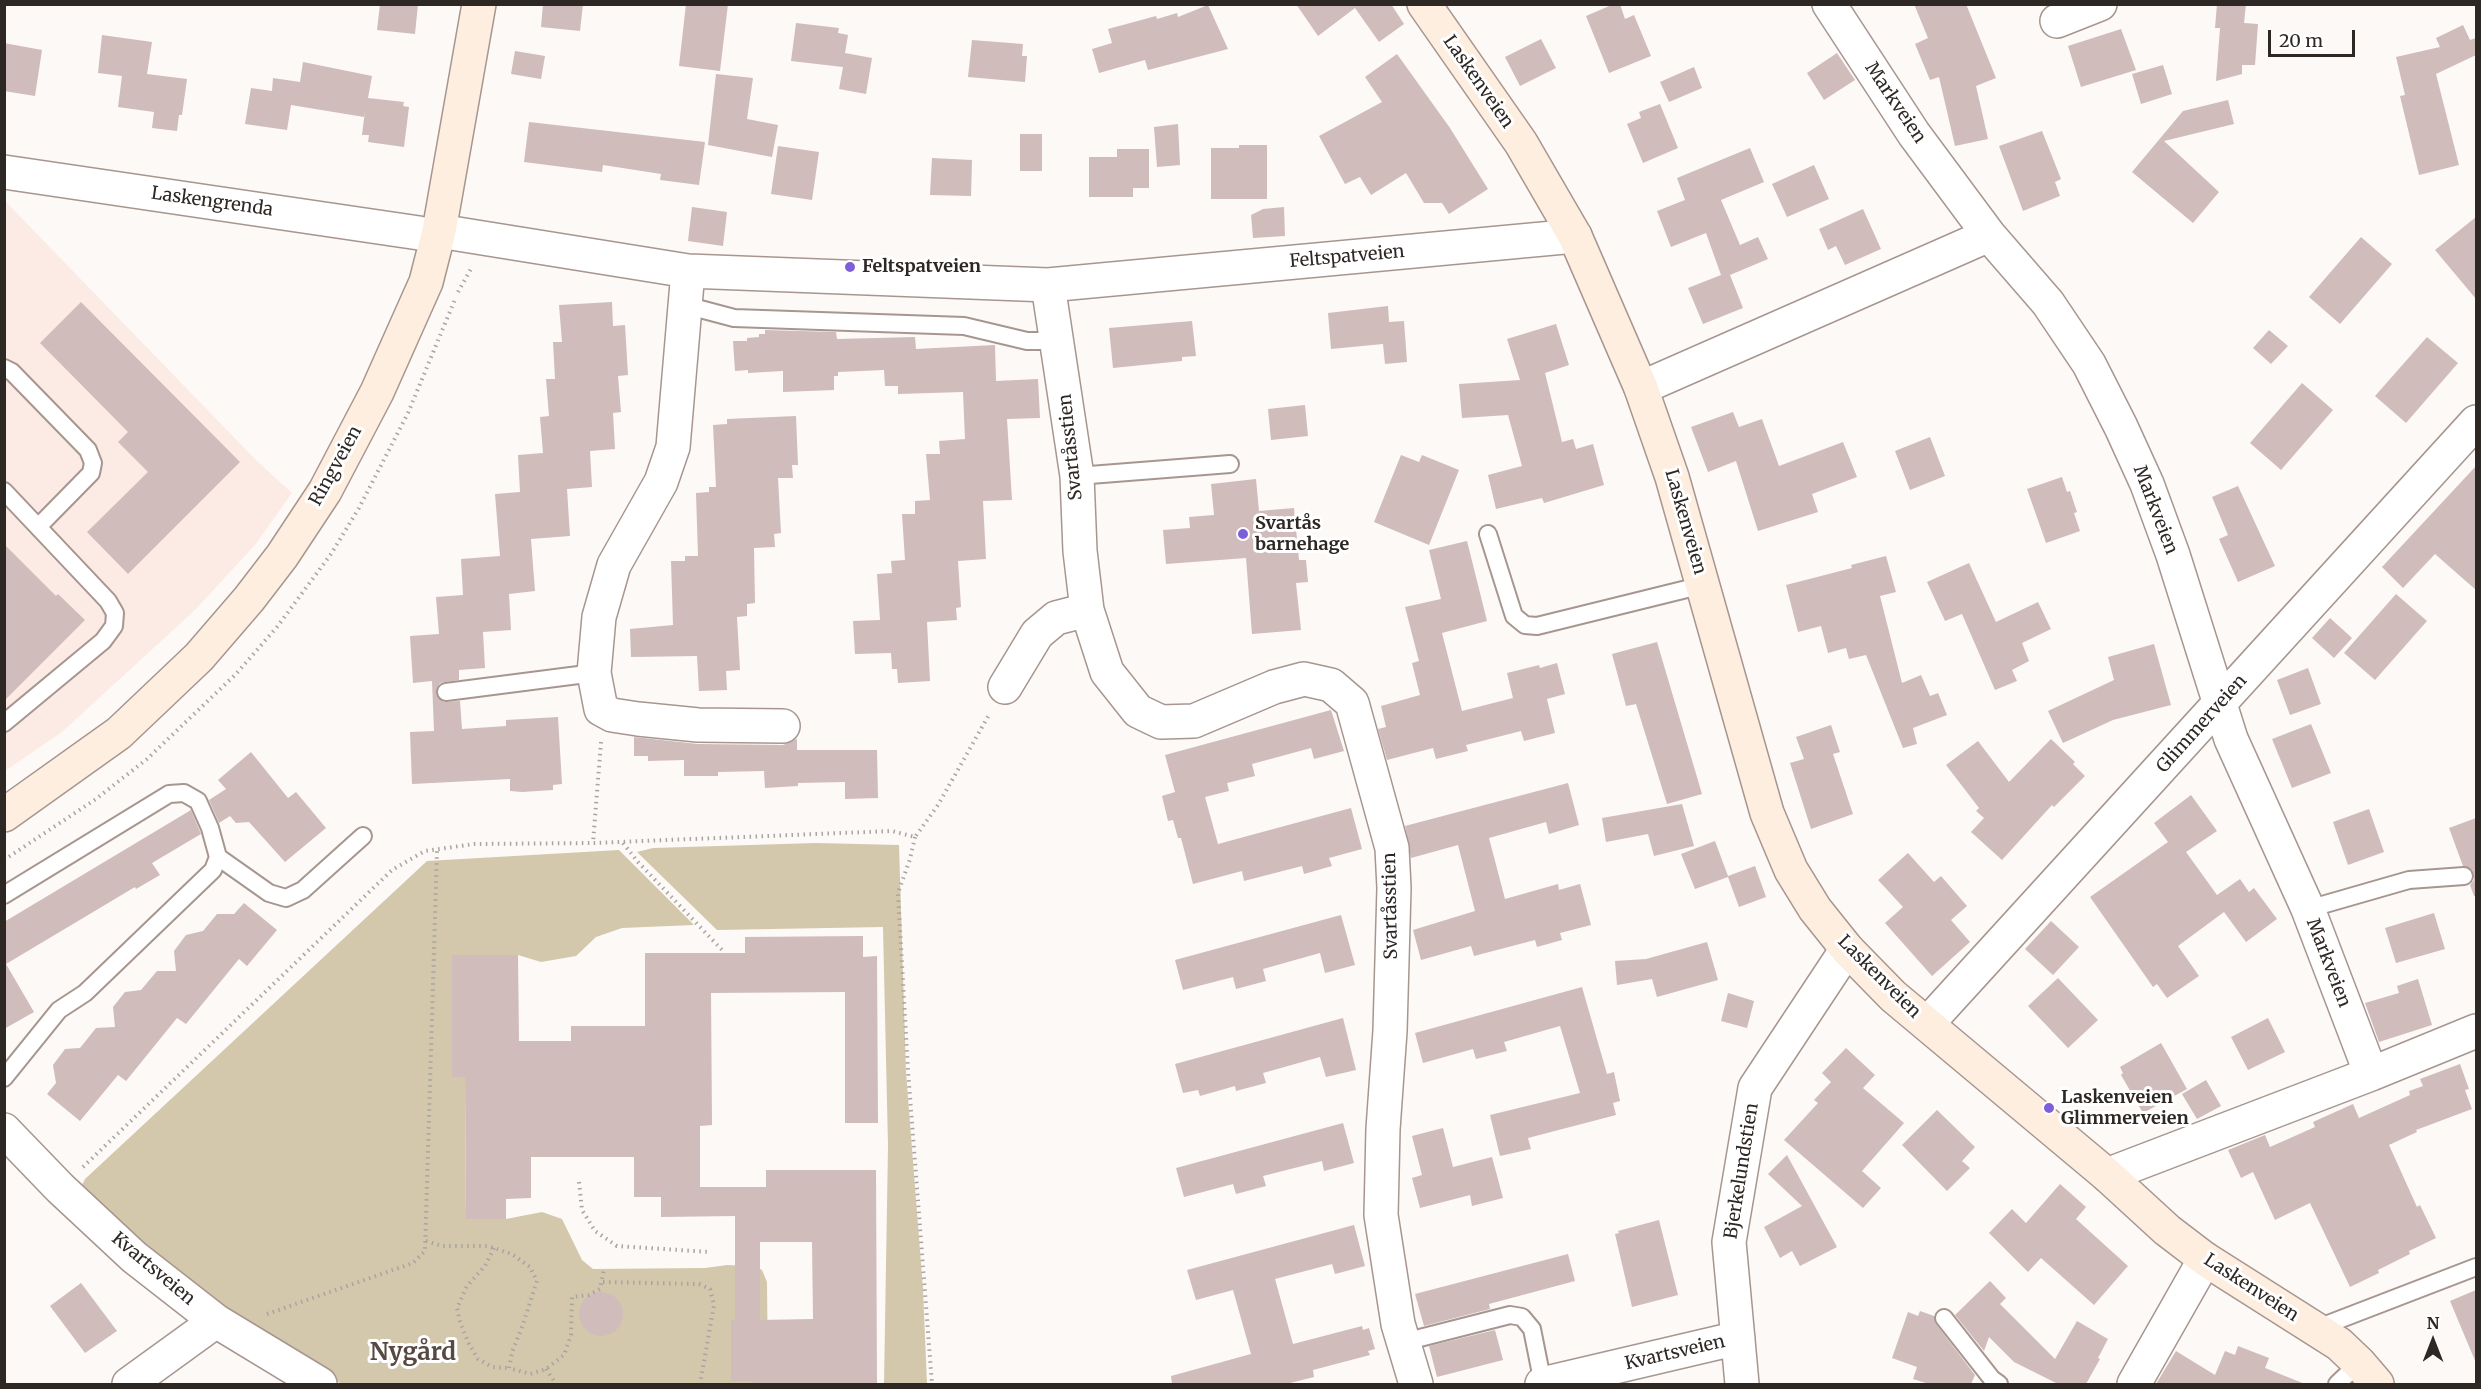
<!DOCTYPE html>
<html>
<head>
<meta charset="utf-8">
<style>
  body { margin:0 }
  #map { position:relative; width:2481px; height:1389px; overflow:hidden; background:#fcf9f7; font-family:Merriweather,serif }
  canvas { display:block }
  .frame { position:absolute; inset:0; border:6px solid #2e2825; pointer-events:none }
  .north { position:absolute; left:2403px; top:1311px; width:60px; height:60px; -webkit-text-stroke:4px #fff; paint-order:stroke; rotate:0deg; font-size:16px; font-weight:700; line-height:24px; text-align:center; color:#2e2825 }
  .north::after { content:''; display:block; margin:auto; width:21px; height:27px; background:#2e2825; clip-path:polygon(50% 0,100% 100%,50% 72%,0 100%) }
  .scale { position:absolute; left:2268px; top:30px; width:87px; height:27px; box-sizing:border-box; border:3px solid #2e2825; border-top:0; padding-left:8px; font-size:18px; line-height:21px; white-space:nowrap; color:#2e2825; -webkit-text-stroke:4px #fff; paint-order:stroke }
</style>
</head>
<body>
<div id="map">
<canvas width="2481" height="1389"></canvas>
<div class="frame"></div>
<div class="north">N</div>
<div class="scale">20 m</div>
</div>
<script>
const g = document.querySelector('canvas').getContext('2d');
g.lineJoin = 'round';
function fill(path, color) { g.fillStyle = color; g.fill(path, 'evenodd'); }
const poly = rows => new Path2D(rows.map(r => 'M' + r).join(''));
function trace(path, color, width, dash) { g.strokeStyle = color; g.lineWidth = width; g.lineCap = dash ? 'butt' : 'round'; g.setLineDash(dash || []); g.stroke(path); }
function drawText(font, color, halo, rows, align = 'center') {
  g.font = font + ' Merriweather,serif'; g.lineWidth = 6; g.setLineDash([]); g.textBaseline = 'middle'; g.strokeStyle = halo; g.fillStyle = color; for (const [text, x, y, turn = 0] of rows) {
    g.save(); g.translate(x, y); g.rotate((+turn || 0) * Math.PI / 180); g.textAlign = isNaN(turn) ? turn : align; if (halo) g.strokeText(text, 0, 0); g.fillText(text, 0, 0); g.restore();
  }
}
const built = poly([
  [5,201,256,460,292,493,255,545,195,610,62,732,5,771]
]);
const green = poly([
  [816,843,899,845,906,1072,923,1289,927,1384,884,1384,888,1146,883,927,717,930,637,852,653,848],
  [619,850,694,925,622,928,596,937,576,956,541,962,518,955,452,956,452,1077,465,1077,466,1219,506,1219,542,1212,562,1219,582,1260,593,1269,705,1268,727,1265,754,1266,762,1270,767,1282,768,1384,342,1384,303,1362,181,1279,81,1187,85,1179,427,861]
]);
const building = poly([
  [380,4,418,4,415,34,377,30],
  [543,4,583,4,580,31,541,27],
  [686,4,728,4,720,71,679,66],
  [1296,4,1391,4,1404,24,1379,42,1355,8,1318,36],
  [1614,4,1620,4,1625,19,1634,15,1651,56,1609,73,1586,16],
  [1914,4,1966,4,1996,78,1976,86,1988,139,1955,146,1939,77,1930,80,1915,44,1928,38],
  [2217,4,2246,4,2244,23,2258,24,2255,65,2242,65,2242,74,2216,81,2220,28,2215,28],
  [1208,5,1228,49,1148,70,1145,60,1099,73,1092,49,1112,43,1108,29,1156,16,1157,19,1177,13,1178,17],
  [796,23,839,28,838,33,848,35,845,53,872,58,866,94,839,89,843,67,791,61],
  [2463,25,2470,40,2476,38,2476,55,2436,74,2459,165,2419,175,2400,96,2405,95,2396,57,2440,47,2436,38],
  [2121,29,2136,70,2081,87,2068,46],
  [102,35,152,42,147,74,187,79,182,115,179,115,177,131,152,128,154,112,118,107,122,76,98,73],
  [1541,39,1556,68,1520,86,1505,57],
  [972,40,1023,44,1022,56,1027,56,1025,82,968,77],
  [4,43,42,50,35,96,4,91],
  [515,51,545,56,541,79,511,74],
  [1837,53,1855,80,1824,100,1807,73],
  [1397,54,1450,128,1488,189,1449,214,1442,203,1424,203,1406,173,1371,195,1360,177,1345,184,1319,136,1382,102,1365,77],
  [303,62,372,76,368,98,404,102,403,106,409,107,404,147,368,142,369,135,362,135,365,111,364,117,291,105,287,130,245,124,251,88,272,91,273,78,300,82],
  [2163,65,2172,94,2141,104,2132,74],
  [1694,67,1702,88,1669,102,1660,82],
  [716,74,753,78,747,119,778,125,772,157,708,145],
  [2228,100,2234,124,2164,141,2219,192,2193,223,2132,172,2183,111],
  [1660,104,1678,148,1643,163,1627,124,1641,118,1639,112],
  [529,122,705,142,699,185,660,180,661,174,603,165,602,172,524,162],
  [1178,124,1180,165,1157,167,1154,127],
  [2042,131,2061,179,2055,182,2060,196,2023,211,1999,146],
  [1020,134,1042,134,1042,171,1020,171],
  [1239,145,1267,145,1267,199,1211,199,1211,148,1239,148],
  [778,146,819,152,812,200,771,194],
  [1750,148,1764,182,1721,200,1740,245,1758,237,1768,259,1730,275,1743,308,1703,324,1688,288,1721,275,1706,233,1671,247,1657,211,1685,200,1677,178],
  [1117,149,1149,149,1149,188,1133,188,1133,197,1089,197,1089,157,1117,157],
  [932,158,972,160,971,196,930,195],
  [1814,165,1829,199,1787,217,1772,184],
  [692,207,727,212,723,246,688,241],
  [1284,207,1285,236,1253,238,1251,215,1263,209],
  [1863,209,1881,249,1845,265,1836,246,1828,250,1819,229],
  [2476,217,2476,299,2435,250],
  [2361,237,2392,264,2340,324,2309,297],
  [81,302,240,462,128,574,87,532,148,472,118,442,128,432,40,343],
  [612,302,613,326,625,325,628,375,618,376,621,412,613,413,615,449,590,451,592,487,567,489,570,536,531,539,535,591,509,594,511,630,483,632,485,668,459,670,459,680,440,683,436,693,443,702,460,701,462,729,506,726,506,720,558,717,562,784,553,785,553,790,522,792,510,791,510,779,412,784,410,732,434,731,432,681,413,683,410,636,439,634,436,597,463,595,461,559,500,556,495,494,520,492,518,455,543,453,540,417,549,416,546,379,555,379,553,342,562,342,559,305],
  [1388,306,1389,322,1404,321,1407,362,1385,364,1383,344,1331,349,1328,313],
  [1192,321,1196,356,1182,357,1182,361,1113,368,1109,328],
  [1556,324,1569,365,1545,373,1562,442,1573,439,1576,449,1593,444,1604,485,1544,503,1542,498,1496,509,1488,475,1522,466,1508,415,1462,418,1459,384,1520,380,1507,339],
  [765,330,836,332,837,339,915,337,916,349,995,345,996,381,1038,379,1040,418,1007,419,1012,500,983,501,986,559,958,561,961,607,956,608,957,620,927,622,930,681,898,683,897,669,892,669,891,653,855,654,853,621,880,620,877,574,892,573,891,561,905,560,902,514,915,514,915,501,930,500,926,454,940,454,939,441,965,439,963,392,898,394,898,386,885,386,884,370,838,372,838,376,834,376,834,390,783,392,783,371,748,373,748,370,735,371,733,341,747,341,747,338,759,337,759,334,765,334],
  [2269,330,2288,346,2271,364,2253,348],
  [2427,337,2458,363,2406,423,2375,396],
  [2302,383,2333,410,2281,470,2250,443],
  [1305,405,1308,436,1271,440,1268,409],
  [1733,412,1739,427,1762,419,1779,466,1843,442,1857,477,1812,494,1818,512,1758,531,1736,461,1708,472,1691,427],
  [796,416,798,465,792,465,793,478,778,478,781,533,774,534,775,547,754,548,755,603,747,604,747,616,737,617,740,670,726,671,727,690,699,691,697,656,631,657,630,629,673,625,671,561,685,561,685,556,698,556,696,493,709,492,709,487,716,487,713,425,727,424,727,419],
  [1930,437,1945,476,1910,490,1895,451],
  [1401,455,1419,462,1422,455,1459,470,1429,545,1374,522],
  [2476,466,2476,590,2435,554,2403,588,2382,567],
  [2062,477,2067,492,2070,491,2077,512,2074,513,2080,531,2046,543,2027,489],
  [1256,479,1259,511,1294,508,1299,560,1306,560,1308,582,1296,583,1301,630,1252,634,1246,558,1166,564,1163,530,1190,528,1189,517,1214,515,1211,484],
  [2238,486,2275,566,2238,582,2219,539,2228,535,2212,497],
  [1467,541,1487,621,1442,633,1462,711,1513,698,1507,673,1539,665,1540,668,1557,663,1565,694,1547,699,1555,733,1524,741,1521,731,1466,745,1468,751,1436,759,1433,748,1387,760,1378,729,1386,727,1381,706,1420,695,1412,663,1419,661,1405,607,1441,599,1429,550],
  [4,544,56,596,58,594,85,620,4,701],
  [1886,556,1896,592,1880,596,1902,683,1921,675,1930,696,1938,693,1947,715,1913,728,1917,744,1903,748,1866,655,1849,659,1846,648,1828,653,1821,626,1798,632,1786,585,1852,568,1851,565],
  [1969,563,1996,622,2038,602,2051,629,2022,643,2029,661,2012,670,2017,681,1995,690,1962,614,1945,621,1927,582],
  [2396,594,2427,621,2375,680,2344,653],
  [2330,618,2352,638,2334,658,2312,638],
  [1657,642,1702,794,1667,804,1636,704,1626,706,1612,654],
  [2154,644,2171,705,2113,720,2063,743,2048,711,2114,680,2108,657],
  [2308,668,2321,704,2290,715,2277,680],
  [1331,710,1344,751,1314,759,1311,748,1252,764,1255,776,1227,783,1229,791,1205,797,1218,844,1351,808,1362,849,1329,858,1332,866,1304,874,1302,866,1244,881,1242,871,1193,884,1181,838,1178,838,1173,820,1168,821,1162,796,1175,792,1165,755],
  [2311,724,2331,773,2292,788,2272,739],
  [1831,725,1840,752,1833,754,1853,814,1811,829,1790,763,1804,759,1796,737],
  [634,737,698,744,783,745,797,739,797,750,877,750,878,798,845,799,845,782,798,783,798,786,765,788,764,771,718,772,718,776,684,776,684,760,648,761,648,756,634,756],
  [2051,739,2075,762,2073,764,2085,776,2054,807,2052,805,2002,860,1971,832,1984,818,1976,811,1979,808,1946,765,1978,741,2009,782],
  [251,752,288,798,296,792,326,828,285,862,249,822,236,823,230,816,219,823,209,800,226,789,218,780],
  [1568,783,1579,825,1549,834,1546,822,1489,838,1505,899,1558,884,1559,890,1580,884,1591,925,1560,933,1562,940,1537,947,1535,940,1474,956,1471,946,1421,960,1413,930,1475,911,1458,845,1411,858,1405,826],
  [2191,795,2217,831,2186,852,2217,895,2240,879,2249,892,2254,888,2277,919,2246,942,2224,912,2178,946,2199,976,2167,998,2157,984,2153,987,2090,897,2168,842,2154,823],
  [1682,804,1694,846,1654,856,1648,834,1606,842,1602,818],
  [2369,809,2384,852,2348,865,2333,822],
  [191,810,201,834,152,863,160,875,136,889,135,887,6,964,34,1012,4,1029,4,922],
  [2476,818,2476,896,2474,896,2470,885,2474,880,2473,871,2463,866,2449,828],
  [1715,841,1728,876,1755,866,1766,897,1739,907,1728,877,1695,889,1681,854],
  [1908,853,1934,882,1941,876,1967,906,1951,920,1970,942,1932,976,1885,923,1903,907,1878,880],
  [244,903,277,930,247,966,239,959,186,1024,177,1018,126,1081,118,1075,80,1121,47,1094,56,1083,53,1065,65,1049,80,1048,96,1028,115,1027,113,1007,125,992,141,990,157,971,176,971,174,951,186,935,203,931,217,914,234,914],
  [2434,913,2445,949,2396,963,2385,928],
  [1341,915,1355,965,1325,973,1320,953,1263,969,1266,981,1236,989,1233,977,1183,990,1175,960],
  [2051,921,2079,947,2053,975,2025,949],
  [863,936,863,957,877,956,878,1123,845,1123,845,992,711,993,712,1125,700,1126,700,1187,766,1187,766,1170,876,1170,877,1384,752,1384,752,1381,731,1381,731,1320,735,1320,735,1216,661,1217,661,1197,634,1197,634,1157,531,1157,531,1198,506,1199,506,1219,466,1219,465,1077,452,1077,452,955,518,955,519,1041,571,1041,571,1026,645,1026,645,953,745,953,745,937],
  [760,1242,812,1242,813,1319,760,1320],
  [1707,942,1718,980,1657,997,1652,979,1617,985,1615,961,1646,959],
  [2058,978,2098,1020,2068,1048,2028,1006],
  [2418,979,2432,1025,2379,1042,2365,1003,2399,993,2397,986],
  [1582,987,1607,1074,1614,1072,1620,1101,1613,1103,1616,1115,1528,1138,1531,1149,1500,1156,1490,1115,1580,1093,1560,1026,1504,1042,1507,1051,1476,1059,1473,1049,1423,1063,1415,1033],
  [1728,993,1754,1001,1747,1028,1721,1021],
  [1343,1018,1356,1070,1326,1077,1320,1057,1263,1073,1266,1083,1236,1091,1235,1086,1200,1096,1198,1090,1183,1093,1175,1064],
  [2268,1018,2285,1052,2248,1070,2231,1037],
  [2161,1043,2187,1089,2143,1113,2121,1075,2123,1073,2120,1067],
  [1846,1048,1875,1075,1863,1088,1904,1123,1862,1171,1881,1188,1863,1208,1784,1140,1818,1103,1814,1100,1831,1082,1822,1073],
  [2460,1064,2469,1089,2465,1090,2472,1109,2416,1130,2417,1132,2389,1145,2417,1207,2420,1205,2436,1238,2409,1251,2410,1254,2378,1270,2379,1273,2350,1287,2310,1203,2275,1220,2253,1172,2241,1178,2228,1150,2265,1135,2270,1147,2315,1127,2313,1122,2353,1104,2359,1118,2410,1095,2409,1091,2423,1086,2420,1079],
  [2206,1080,2221,1106,2197,1119,2182,1094],
  [1937,1110,1975,1147,1962,1161,1970,1168,1947,1191,1902,1145],
  [1343,1123,1354,1163,1324,1171,1322,1161,1263,1176,1266,1186,1236,1194,1233,1184,1184,1197,1176,1168],
  [1443,1128,1453,1167,1492,1157,1503,1198,1472,1206,1470,1195,1420,1208,1412,1178,1422,1175,1412,1136],
  [1787,1155,1837,1247,1800,1266,1792,1251,1780,1258,1764,1227,1802,1206,1768,1174],
  [2060,1184,2086,1207,2076,1219,2128,1266,2094,1305,2041,1258,2028,1272,1989,1233,2012,1209,2026,1223],
  [1659,1220,1678,1295,1632,1307,1615,1234,1619,1233,1618,1231],
  [1354,1225,1365,1266,1335,1274,1332,1264,1275,1279,1293,1344,1362,1326,1363,1330,1369,1328,1375,1349,1368,1351,1370,1355,1313,1370,1314,1377,1286,1384,1172,1384,1171,1376,1251,1354,1233,1290,1196,1300,1187,1270],
  [1568,1254,1575,1281,1489,1304,1490,1309,1424,1326,1415,1294],
  [1990,1281,2006,1298,2000,1304,2055,1359,2077,1321,2108,1339,2098,1358,2100,1359,2086,1384,2058,1384,2014,1362,1989,1337,1984,1351,1955,1315],
  [81,1283,117,1331,85,1353,50,1306],
  [2476,1290,2476,1363,2450,1301],
  '579 1314a22 22 0 1 1 44 0a22 22 0 1 1-44 0Z',
  [1920,1311,1934,1316,1936,1324,1975,1375,1971,1384,1929,1384,1913,1379,1917,1367,1892,1358,1908,1312,1918,1316],
  [1495,1330,1503,1360,1437,1377,1429,1346],
  [2238,1346,2269,1358,2265,1368,2305,1384,2156,1384,2176,1351,2215,1375,2225,1351,2235,1355]
]);
const path = poly([
  [458,292,472,267],
  [601,742,593,843,892,831,915,837,938,805,990,713],
  [915,837,910,859,898,893,908,1071,932,1384],
  [623,843,638,862,724,952],
  [4,860,96,799,147,759,236,674,277,627,331,554,359,508,408,413,456,297],
  [83,1167,392,870,425,851,474,844,593,843],
  [579,1182,582,1210,595,1231,617,1246,710,1252],
  [426,1241,442,1246,488,1246,512,1254,530,1267,537,1281,522,1327,512,1352,509,1368,530,1374,546,1369,564,1355,571,1335,572,1297,589,1295,600,1289,604,1269],
  [494,1248,485,1266,467,1286,457,1308,460,1322,469,1344,478,1359,492,1367,509,1368],
  [603,1282,699,1284,710,1289,714,1305,700,1384],
  [267,1314,413,1263,425,1251,437,851],
  [546,1369,556,1384]
]);
const lane = poly([
  [685,305,734,318,964,326,1027,341,1058,341],
  [4,368,12,372,88,450,93,463,91,473,38,527],
  [1077,476,1230,464],
  [4,491,108,601,115,613,114,626,103,641,4,723],
  [1488,534,1514,616,1525,625,1537,626,1703,585],
  [446,692,594,673],
  [218,857,269,893,286,898,303,890,363,836],
  [4,895,169,794,184,793,198,801,210,828,218,857,213,870,85,993,59,1010,4,1078],
  [2308,909,2409,880,2464,876],
  [1944,1318,1992,1379,1999,1384],
  [2315,1329,2476,1267],
  [1404,1342,1510,1315,1522,1317,1532,1329,1543,1384],
  [2337,1384,2359,1363]
]);
const street = poly([
  [1829,4,1914,134,1989,235,2048,303,2089,364,2121,427,2147,484,2173,555,2231,739,2308,909,2371,1074],
  [2057,21,2100,4],
  [4,172,419,233],
  [439,231,688,271,1048,285,1575,236],
  [688,271,673,447,661,482,614,565,599,617,594,673,601,709,612,715,638,719,698,725,783,726],
  [1048,285,1077,476,1080,551,1087,610,1107,672,1138,711,1161,722,1194,721,1274,687,1304,679,1331,685,1352,703,1392,848,1394,888,1390,1031,1383,1129,1381,1215,1398,1324,1416,1384],
  [1641,388,1989,235],
  [1005,687,1037,634,1056,618,1087,610],
  [1927,1024,2476,422],
  [4,1130,60,1188,134,1257,216,1321,320,1384],
  [2107,1175,2371,1074,2476,1031],
  [129,1384,216,1321],
  [1542,1384,1738,1338],
  [1742,1384,1729,1242,1755,1088,1847,949],
  [2134,1384,2205,1259]
]);
const secondary = poly([
  [1424,4,1521,143,1575,236,1641,388,1672,477,1767,813,1791,870,1815,909,1847,949,1893,996,2107,1175,2167,1230,2205,1259,2339,1344,2359,1363,2377,1384],
  [4,815,119,733,199,657,249,599,282,556,325,491,377,392,426,282,439,231,479,4]
]);
const markers = [
  [850,267,6,"#7e5fda"],
  [1243,534,6,"#7e5fda"],
  [2049,1108,6,"#7e5fda"]
];
const streetNames = [
  ["Laskenveien",1478,82,55],
  ["Markveien",1895,103,56],
  ["Laskengrenda",212,202,8],
  ["Feltspatveien",1347,257,-5],
  ["Svartåsstien",1071,447,-96],
  ["Ringveien",336,466,-61],
  ["Markveien",2155,510,69],
  ["Laskenveien",1685,522,74],
  ["Glimmerveien",2202,724,-48],
  ["Svartåsstien",1391,906,-91],
  ["Markveien",2328,963,69],
  ["Laskenveien",1879,977,45],
  ["Bjerkelundstien",1742,1171,-81],
  ["Kvartsveien",153,1269,40],
  ["Laskenveien",2251,1288,33],
  ["Kvartsveien",1675,1353,-13]
];
const poiNames = [
  ["Feltspatveien",862,267],
  ["Svartås",1255,524],
  ["barnehage",1255,545],
  ["Laskenveien",2061,1098],
  ["Glimmerveien",2061,1119]
];
const districtNames = [
  ["Nygård",413,1353]
];
fill(built, '#fcebe5');
fill(green, '#d3c8ac');
fill(building, '#d0bcbb');
trace(lane, '#a7968f', 20);
trace(street, '#a7968f', 36);
trace(secondary, '#a7968f', 36);
trace(path, '#a9a4a2', 4, [1.5, 4.5]);
trace(lane, '#fff', 16);
trace(street, '#fff', 33);
trace(secondary, '#feeee0', 33);
for (const [x, y, r, color] of markers) { const dot = new Path2D(); dot.arc(x, y, r, 0, 2 * Math.PI); g.fillStyle = color; g.fill(dot); trace(dot, '#fff', 2); }
drawText('18px', '#2e2825', '#fff', streetNames);
drawText('bold 18px', '#2e2825', '#fff', poiNames, 'left');
drawText('bold 24px', '#574842', '#fff', districtNames);
</script>
</body>
</html>
